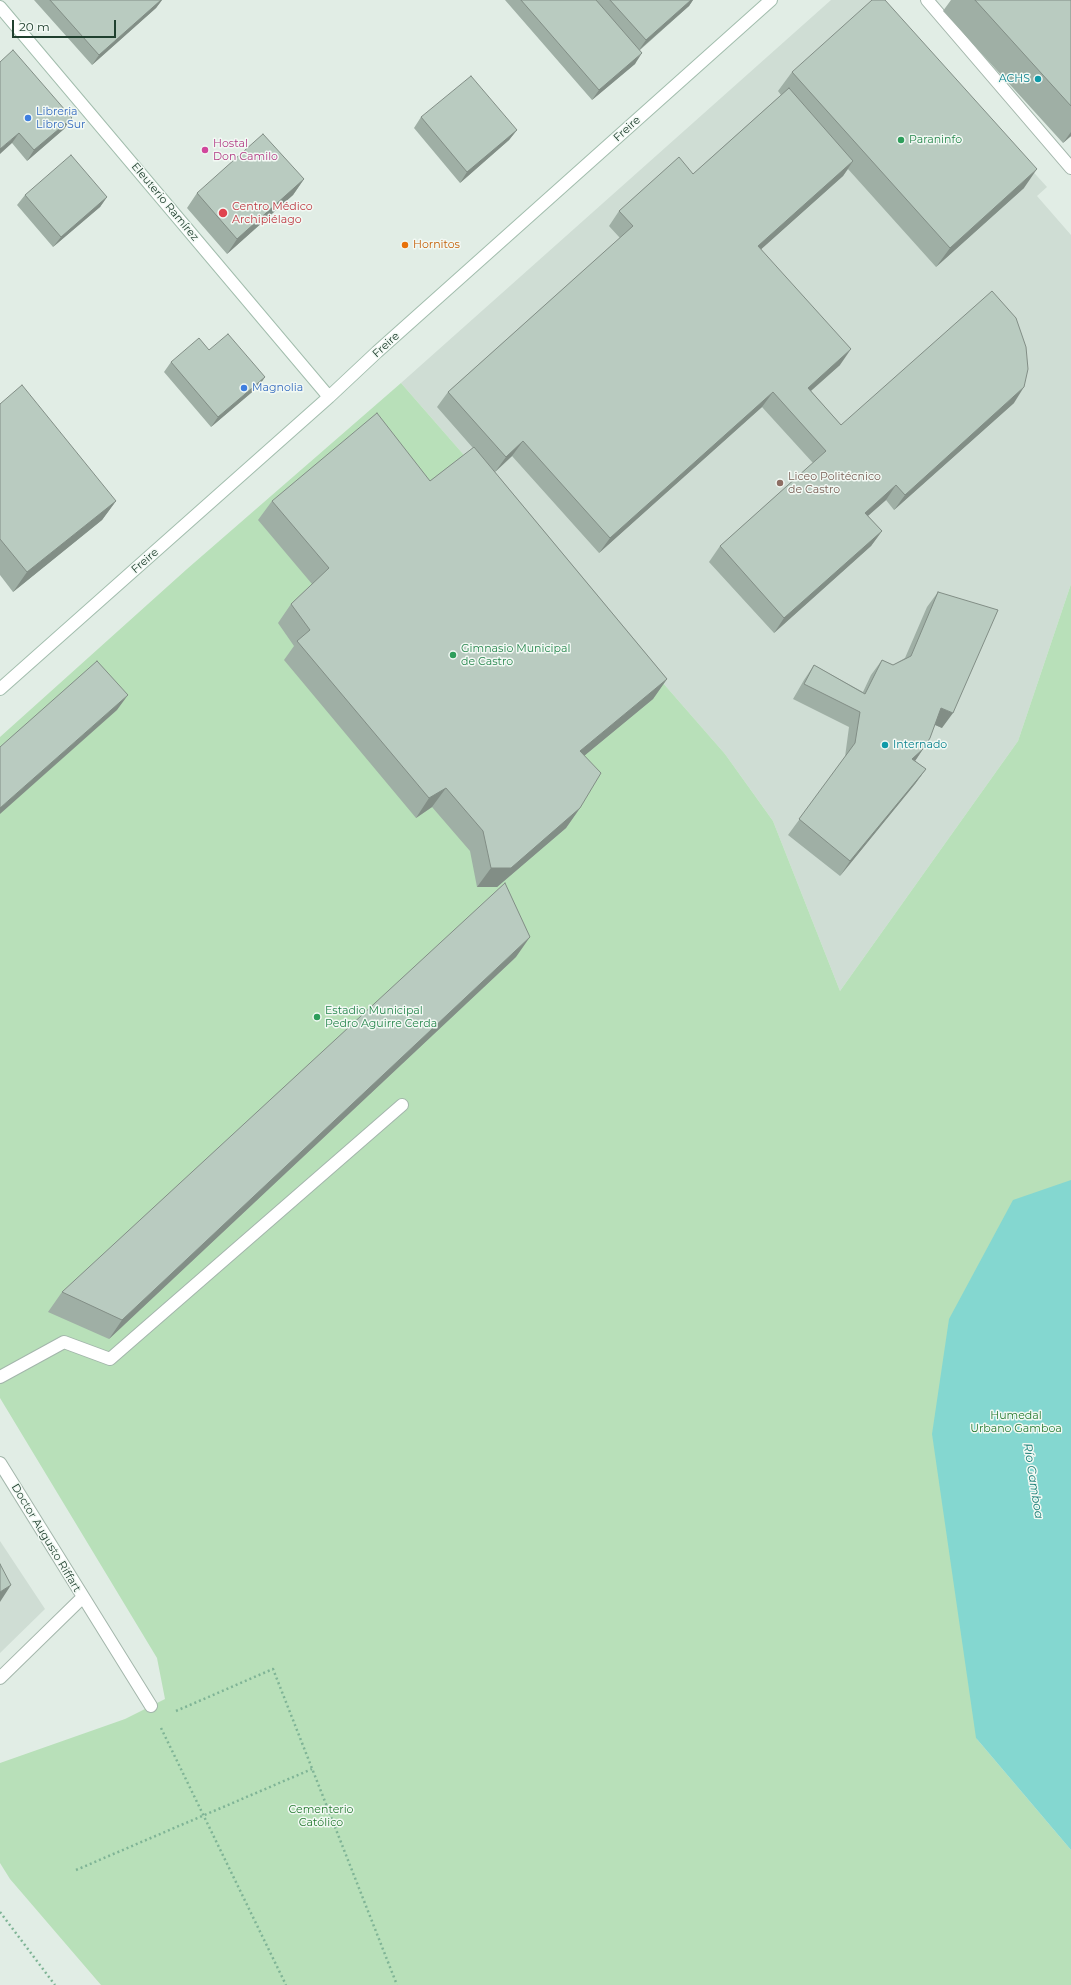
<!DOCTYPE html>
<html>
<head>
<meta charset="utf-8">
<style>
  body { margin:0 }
  #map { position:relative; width:1071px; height:1985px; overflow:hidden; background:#e1ede5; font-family:Montserrat,sans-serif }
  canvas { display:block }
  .scale { position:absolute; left:12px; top:20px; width:104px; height:18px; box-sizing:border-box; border:2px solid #20402f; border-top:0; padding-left:5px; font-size:12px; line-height:14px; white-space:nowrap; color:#20402f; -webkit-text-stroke:3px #f2f9f4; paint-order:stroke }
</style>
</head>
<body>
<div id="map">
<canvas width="1071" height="1985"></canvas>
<div class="scale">20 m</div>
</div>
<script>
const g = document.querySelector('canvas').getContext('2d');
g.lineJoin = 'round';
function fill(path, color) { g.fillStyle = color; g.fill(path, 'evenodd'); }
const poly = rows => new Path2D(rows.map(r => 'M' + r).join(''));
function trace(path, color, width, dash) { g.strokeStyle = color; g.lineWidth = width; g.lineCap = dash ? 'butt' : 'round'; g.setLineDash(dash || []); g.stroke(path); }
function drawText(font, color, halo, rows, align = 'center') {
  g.font = font + ' Montserrat,sans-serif'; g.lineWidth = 3; g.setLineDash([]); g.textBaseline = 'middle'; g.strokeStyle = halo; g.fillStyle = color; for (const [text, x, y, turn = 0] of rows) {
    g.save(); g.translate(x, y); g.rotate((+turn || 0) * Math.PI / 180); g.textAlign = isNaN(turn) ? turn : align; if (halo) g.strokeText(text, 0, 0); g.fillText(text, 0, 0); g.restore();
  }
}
const built = poly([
  [831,0,877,0,1047,187,1037,196,1071,235,1071,584,1018,741,840,991,773,821,725,754,401,383],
  [0,1541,45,1609,0,1653]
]);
const green = poly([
  [401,383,725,754,773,821,840,991,1018,741,1071,584,1071,1810,976,1738,1071,1850,1071,1985,101,1985,10,1879,0,1863,0,1763,125,1719,165,1699,157,1658,0,1398,0,737,187,569]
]);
const water = poly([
  [1071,1180,1071,1850,976,1738,932,1434,949,1319,1013,1200]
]);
const path = poly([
  [176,1711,273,1669,397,1985],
  [161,1728,286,1985],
  [76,1870,312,1769],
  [0,1912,55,1985]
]);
const lane = poly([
  [0,1377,64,1342,110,1359,402,1105]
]);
const street = poly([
  [927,0,1071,168],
  [0,1463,151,1706],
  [0,1678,83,1597]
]);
const secondary = poly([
  [0,7,329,397],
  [0,689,329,397,377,352,771,0]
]);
const wall = poly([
  [34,0,162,0,156,8,92,65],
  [505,0,693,0,689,6,640,50,635,64,592,100],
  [951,0,1071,0,1071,136,1063,143,943,11],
  [0,62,72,118,64,129,27,161,12,143],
  [792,72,1024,188,936,267,848,169,843,176,761,249,840,365,811,391,841,425,1014,403,894,510,886,500,868,516,882,531,871,546,774,633,709,562,720,546,813,463,762,407,599,553,512,456,495,472,489,465,667,679,653,699,585,755,580,808,566,828,497,887,477,887,470,851,432,807,416,818,284,660,294,646,278,623,291,604,312,584,258,520,272,501,430,481,473,448,437,407,448,392,620,238,609,226,619,211,693,174,781,95,778,91],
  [421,117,517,130,509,140,460,183,414,128],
  [304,179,293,195,227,254,187,208,197,193],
  [25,195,107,197,100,207,53,247,17,205],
  [209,350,265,377,258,387,211,427,164,372,171,362],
  [0,404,116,501,102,520,13,592,0,575],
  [938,592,942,728,935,725,923,749,915,761,926,769,915,784,840,876,788,835,845,757,849,727,793,699,804,680,814,665,863,692,871,675,882,660,893,665,905,658,927,607],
  [516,957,109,1339,48,1312,62,1292]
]);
const shadedWall = poly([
  [161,0,162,0,156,8,92,65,99,55],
  [691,0,693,0,689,6,639,50,646,40],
  [642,53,635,64,592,100,599,90],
  [72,118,64,129,27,161,34,150],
  [517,130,509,140,460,183,467,172],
  [1071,132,1071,136,1063,143],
  [19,133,12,143,0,154,0,149],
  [853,161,843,176,748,261,758,246],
  [1037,169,1024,188,936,267,950,248],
  [304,179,293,195,227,254,237,239],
  [107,197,100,207,53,247,61,237],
  [851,349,840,365,797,403,808,388],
  [265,377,258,387,211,427,218,417],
  [1024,387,1014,403,894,510,905,495],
  [773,392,762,407,599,553,610,538],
  [523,441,512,456,495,472,506,457],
  [896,485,886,500,854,528,865,513],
  [116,501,102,520,13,592,27,572],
  [882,531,871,546,774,633,784,618],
  [667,679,653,699,567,770,580,751],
  [128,695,117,710,0,814,0,808],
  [941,708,953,713,942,728,931,723],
  [923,749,913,764,912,759],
  [926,769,915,784,840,876,850,861],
  [446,788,432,807,416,818,429,798],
  [580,808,566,828,497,887,477,887,491,868],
  [530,937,516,957,109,1339,122,1320],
  [11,1585,0,1602,0,1592]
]);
const building = poly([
  [50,0,161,0,99,55,50,0],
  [521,0,596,0,642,53,599,90,521,0],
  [610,0,691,0,646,40,610,0],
  [872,0,885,0,1037,169,950,248,792,72,872,0],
  [975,0,1071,0,1071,106,975,0],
  [13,50,72,118,34,150,19,133,0,149,0,62,13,50],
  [471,76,517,130,467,172,421,117,471,76],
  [789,88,853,161,758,246,851,349,808,388,841,425,992,291,1016,318,1026,347,1028,369,1024,387,905,495,896,485,865,513,882,531,784,618,720,546,826,451,773,392,610,538,523,441,506,457,448,392,633,226,619,211,679,157,693,174,789,88],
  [263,134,304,179,237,239,197,193,263,134],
  [71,155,107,197,61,237,25,195,71,155],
  [228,334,265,377,218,417,171,362,199,338,209,350,228,334],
  [22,385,116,501,27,572,0,539,0,404,22,385],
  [377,413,430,481,474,447,667,679,580,751,601,773,580,808,511,868,491,868,483,831,446,788,429,798,297,641,310,630,291,604,329,568,272,501,377,413],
  [938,592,998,610,953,713,941,708,930,738,923,749,912,759,926,769,850,861,799,819,855,743,860,712,804,684,814,665,865,694,882,660,893,665,911,656,938,592],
  [97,661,128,695,0,808,0,747,97,661],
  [505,883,530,937,122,1320,62,1292,505,883],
  [0,1564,11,1585,0,1592,0,1564]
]);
const markers = [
  [1038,79,4,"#0f9aa8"],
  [28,118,4,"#3f7fe0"],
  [901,140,4,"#2e9e5b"],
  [205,150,4,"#d1479c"],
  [223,213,5,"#e0444e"],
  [405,245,4,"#e8710a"],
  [244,388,4,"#3f7fe0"],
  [780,483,4,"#8d6e63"],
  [453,655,4,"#2e9e5b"],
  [885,745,4,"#0f9aa8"],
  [317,1017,4,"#2e9e5b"]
];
const cultureNames = [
  ["ACHS",1030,79],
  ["Internado",893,745,"left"]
];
const shopNames = [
  ["Libreria",36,112],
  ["Libro Sur",36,125],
  ["Magnolia",252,388]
];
const streetNames = [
  ["Freire",627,129,-42],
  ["Eleuterio Ramírez",165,202,50],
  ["Freire",386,345,-42],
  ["Freire",145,561,-41],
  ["Doctor Augusto Riffart",46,1538,59]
];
const leisureNames = [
  ["Paraninfo",909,140],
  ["Gimnasio Municipal",461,649],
  ["de Castro",461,662],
  ["Estadio Municipal",325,1011],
  ["Pedro Aguirre Cerda",325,1024]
];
const hotelNames = [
  ["Hostal",213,144],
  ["Don Camilo",213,157]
];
const healthNames = [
  ["Centro Médico",232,207],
  ["Archipiélago",232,220]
];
const foodNames = [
  ["Hornitos",413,245]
];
const educationNames = [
  ["Liceo Politécnico",788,477],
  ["de Castro",788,490]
];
const parkNames = [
  ["Humedal",1016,1416],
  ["Urbano Gamboa",1016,1429],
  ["Cementerio",321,1810],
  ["Católico",321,1823]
];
const waterNames = [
  ["Río Gamboa",1033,1481,81]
];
fill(built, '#cfddd4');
fill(green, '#b8e0b9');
fill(water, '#84d7d0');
trace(lane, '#a3b6ab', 14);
trace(street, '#a3b6ab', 14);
trace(secondary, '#a2bdad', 14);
trace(path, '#7fb496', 2.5, [2, 3]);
trace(lane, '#fff', 12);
trace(street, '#fff', 12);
trace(secondary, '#fff', 12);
fill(wall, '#9fafa5');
fill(shadedWall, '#828e86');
fill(building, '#b9cbc0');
trace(building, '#828e86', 1);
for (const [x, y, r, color] of markers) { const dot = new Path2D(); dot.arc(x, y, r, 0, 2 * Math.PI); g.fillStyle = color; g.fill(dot); trace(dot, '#f2f9f4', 1.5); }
drawText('11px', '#0d838f', '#f2f9f4', cultureNames, 'right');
drawText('11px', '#366cbe', '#f2f9f4', shopNames, 'left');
drawText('11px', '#20402f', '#f2f9f4', streetNames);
drawText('11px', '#27864d', '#f2f9f4', leisureNames, 'left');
drawText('11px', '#b23c85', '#f2f9f4', hotelNames, 'left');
drawText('11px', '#be3a42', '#f2f9f4', healthNames, 'left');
drawText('11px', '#c56008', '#f2f9f4', foodNames, 'left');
drawText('11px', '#785e54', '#f2f9f4', educationNames, 'left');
drawText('11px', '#267b32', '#f2f9f4', parkNames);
drawText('italic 12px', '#147c74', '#f2f9f4', waterNames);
</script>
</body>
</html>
